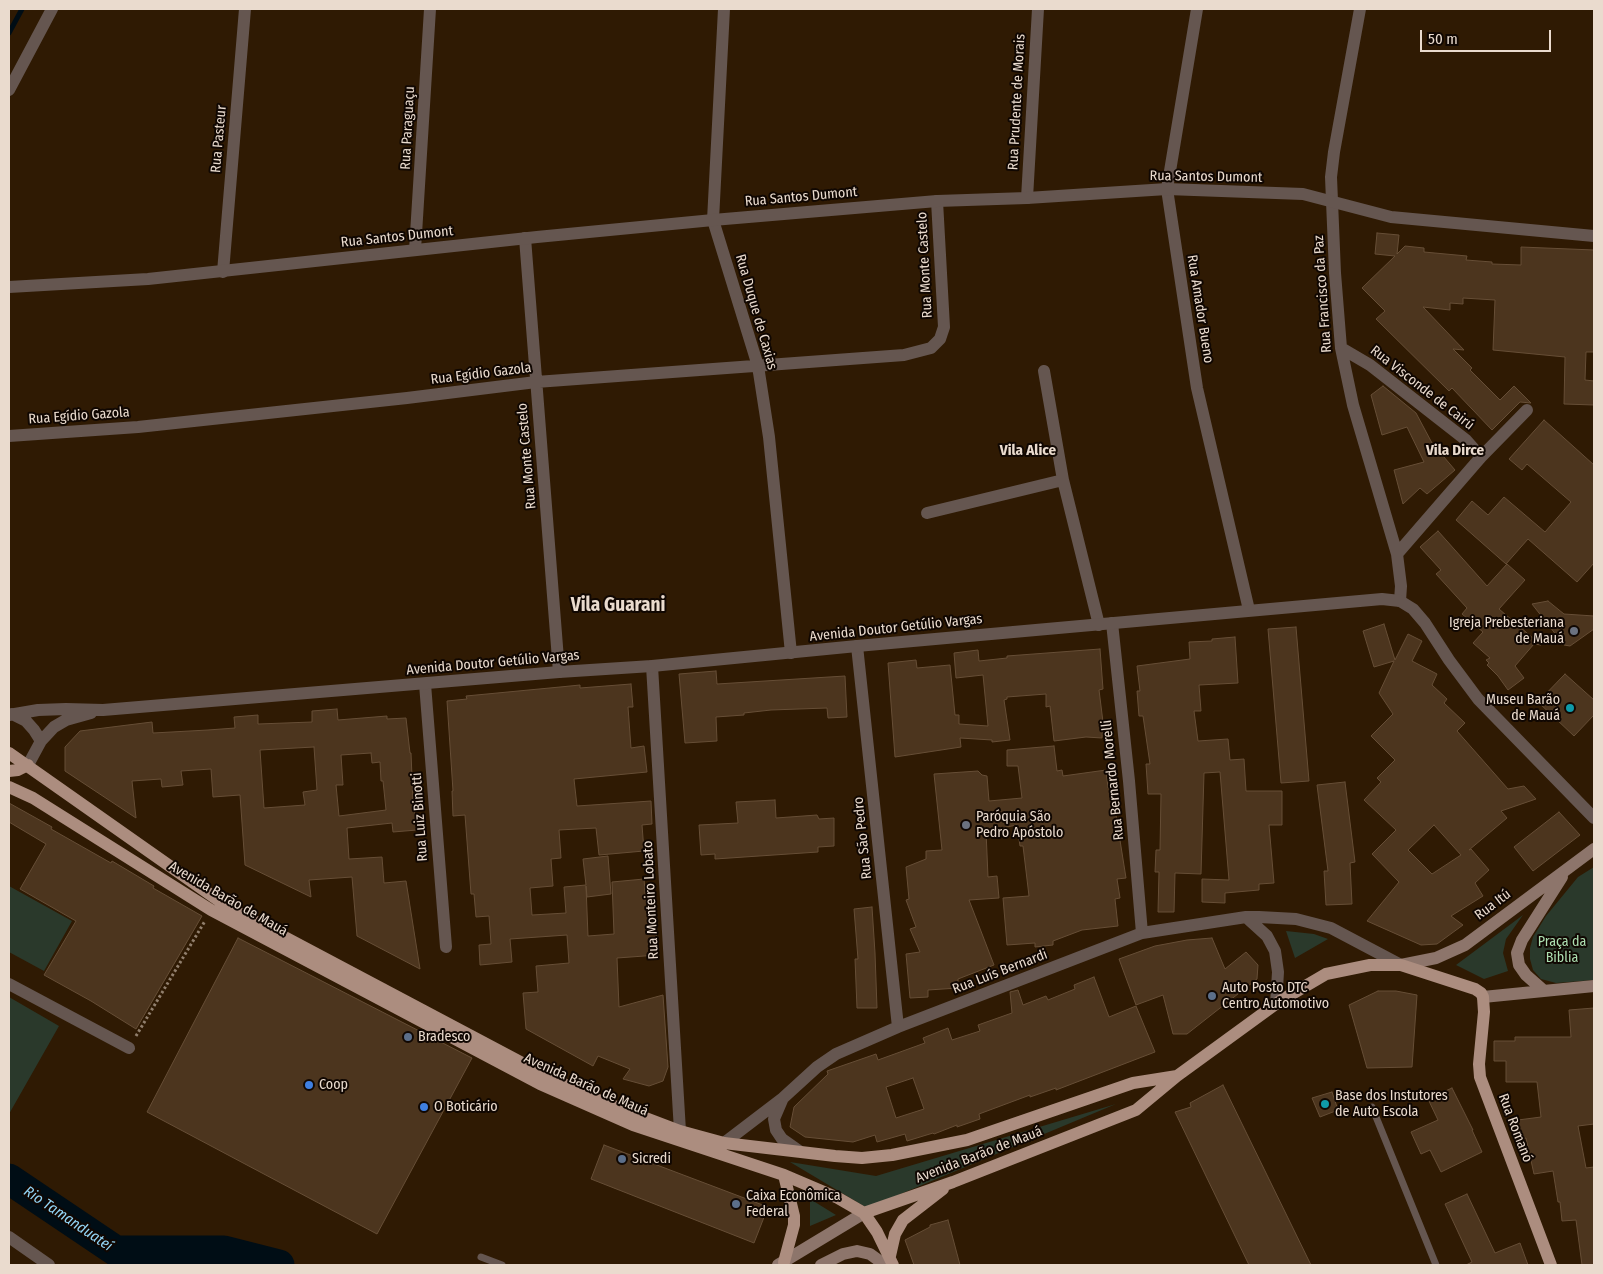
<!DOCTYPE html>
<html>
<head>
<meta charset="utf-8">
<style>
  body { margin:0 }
  #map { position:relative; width:1603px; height:1274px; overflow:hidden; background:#2f1a03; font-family:"Fira Sans Condensed",sans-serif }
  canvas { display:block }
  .frame { position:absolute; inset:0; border:10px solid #eadbce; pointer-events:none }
  .scale { position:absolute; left:1420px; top:30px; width:131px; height:22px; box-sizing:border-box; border:2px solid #eadbce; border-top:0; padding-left:6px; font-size:15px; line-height:18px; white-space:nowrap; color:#eadbce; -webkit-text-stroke:4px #100702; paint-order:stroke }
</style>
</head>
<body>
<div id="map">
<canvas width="1603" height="1274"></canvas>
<div class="frame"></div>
<div class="scale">50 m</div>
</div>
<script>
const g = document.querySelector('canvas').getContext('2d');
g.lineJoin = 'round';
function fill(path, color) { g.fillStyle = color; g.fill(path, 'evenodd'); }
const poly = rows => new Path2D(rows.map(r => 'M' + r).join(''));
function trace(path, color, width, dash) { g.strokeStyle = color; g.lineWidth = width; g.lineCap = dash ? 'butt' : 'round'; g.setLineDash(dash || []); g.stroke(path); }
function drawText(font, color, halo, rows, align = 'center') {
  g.font = font + ' "Fira Sans Condensed",sans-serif'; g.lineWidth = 4; g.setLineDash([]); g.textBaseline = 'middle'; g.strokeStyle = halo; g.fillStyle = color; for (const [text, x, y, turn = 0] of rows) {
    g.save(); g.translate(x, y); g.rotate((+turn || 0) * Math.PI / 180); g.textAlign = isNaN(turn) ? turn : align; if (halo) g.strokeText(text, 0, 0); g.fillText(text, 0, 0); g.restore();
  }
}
const green = poly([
  [1594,867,1594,980,1556,983,1541,979,1533,970,1530,959,1530,948,1533,937,1546,916,1578,877],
  [9,886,72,921,44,971,9,952],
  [1523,915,1506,939,1503,953,1508,971,1484,979,1456,965],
  [1286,931,1314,934,1328,939,1295,958],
  [9,997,59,1026,9,1114],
  [1116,1104,867,1208,790,1162,876,1176],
  [810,1199,836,1215,810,1226]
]);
const stream = poly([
  [9,33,22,9]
]);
const river = poly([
  [9,1179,116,1251,224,1251,279,1265]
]);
const building = poly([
  [1377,233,1399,235,1397,254,1405,246,1424,248,1424,252,1467,256,1466,260,1492,262,1492,264,1521,265,1521,247,1594,250,1594,352,1586,352,1585,380,1594,381,1594,405,1564,404,1565,357,1493,350,1495,300,1463,298,1463,304,1450,303,1450,310,1423,307,1464,350,1453,349,1472,368,1470,370,1500,400,1514,386,1531,403,1520,402,1492,430,1452,388,1449,391,1376,319,1385,311,1362,288,1395,256,1375,254,1377,233],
  [1383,386,1416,413,1432,443,1455,470,1427,494,1420,488,1403,504,1394,470,1424,462,1407,427,1382,435,1371,395,1383,386],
  [1544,420,1594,465,1594,563,1577,582,1528,539,1506,564,1456,520,1472,501,1488,515,1504,497,1545,532,1571,502,1527,464,1522,470,1509,459,1544,420],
  [1438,531,1487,586,1507,564,1525,580,1499,609,1541,645,1534,644,1515,666,1524,678,1508,690,1498,676,1487,665,1489,663,1486,660,1490,658,1473,643,1483,632,1462,614,1467,608,1436,574,1441,570,1420,547,1438,531],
  [1548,601,1564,614,1594,616,1594,629,1570,646,1564,645,1532,604,1548,601],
  [1384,624,1395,660,1408,634,1422,641,1412,661,1437,674,1432,685,1447,699,1444,703,1465,723,1457,731,1508,789,1524,786,1536,799,1501,811,1507,818,1469,850,1471,849,1489,870,1475,883,1483,896,1451,916,1463,925,1437,944,1421,945,1367,921,1399,882,1372,854,1396,830,1364,800,1381,782,1377,778,1395,760,1371,736,1393,714,1379,693,1394,661,1374,667,1363,631,1384,624],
  [1434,825,1461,855,1432,874,1408,850,1434,825],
  [1296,627,1309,781,1281,783,1268,629,1296,627],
  [1235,637,1238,683,1199,685,1201,711,1194,711,1198,741,1228,739,1230,760,1244,759,1246,791,1282,791,1282,825,1269,825,1274,883,1259,884,1259,890,1225,893,1225,903,1202,902,1202,879,1229,880,1220,772,1204,773,1201,874,1175,873,1174,912,1158,912,1159,872,1155,872,1156,850,1160,850,1161,794,1148,794,1146,764,1150,764,1143,716,1139,716,1137,691,1140,691,1137,666,1190,659,1189,642,1212,641,1212,639,1235,637],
  [1100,649,1103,689,1099,690,1103,722,1102,738,1086,737,1054,741,1050,706,1046,707,1046,694,1007,697,1007,699,1004,700,1010,740,992,742,992,740,960,738,961,747,895,757,888,663,916,660,917,668,950,665,955,715,959,715,959,724,988,726,983,675,956,678,954,653,978,650,979,661,1007,658,1007,656,1100,649],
  [716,671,717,684,845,676,847,717,828,718,827,708,771,710,744,713,744,715,716,717,717,741,685,743,679,674,716,671],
  [1565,674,1594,700,1594,715,1574,736,1538,702,1565,674],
  [631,684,633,707,628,707,631,748,644,746,647,772,574,779,577,806,651,801,652,824,642,825,644,851,599,855,596,828,559,830,561,858,551,859,553,886,530,888,532,915,566,913,564,887,586,885,583,859,608,856,611,894,587,897,586,886,588,936,614,934,612,882,644,879,646,903,648,903,649,931,656,931,658,955,617,958,619,1007,663,995,668,1067,663,1081,649,1086,623,1079,630,1069,598,1056,593,1066,526,1029,523,993,538,992,536,966,569,963,567,935,510,939,512,962,480,965,479,945,491,944,489,916,476,917,474,894,471,894,465,815,453,816,452,791,453,791,447,701,467,699,466,696,560,687,580,685,580,688,631,684],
  [337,709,338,720,387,716,387,719,406,718,410,753,411,753,413,801,417,830,393,832,392,823,347,828,349,859,382,857,384,883,406,881,420,969,357,936,352,877,309,880,311,897,245,865,240,795,213,797,211,769,181,771,183,785,162,787,161,779,132,781,136,818,65,771,65,747,80,731,152,722,153,733,208,730,235,728,234,717,258,715,258,724,312,722,312,711,337,709],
  [314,747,317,790,303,792,305,805,264,808,260,750,314,747],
  [371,753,372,763,380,762,381,781,383,781,386,810,339,816,336,785,343,785,341,755,371,753],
  [1054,746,1057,771,1062,770,1063,776,1106,770,1108,788,1111,788,1114,815,1116,815,1126,878,1117,879,1120,898,1115,899,1118,926,1082,930,1053,941,1053,945,1035,947,1035,943,1007,945,1003,898,1029,896,1023,846,1020,846,1017,825,986,831,988,877,997,876,999,898,969,900,994,965,958,979,958,988,928,990,928,997,910,998,906,954,920,952,910,929,916,927,906,900,909,899,906,867,926,859,926,851,942,850,934,774,978,771,982,775,987,776,989,801,1022,798,1018,766,1007,766,1007,750,1054,746],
  [1345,782,1355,862,1350,863,1352,904,1326,905,1324,871,1328,871,1317,785,1345,782],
  [775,800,776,818,817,815,819,819,834,818,834,846,818,847,818,852,715,859,715,854,701,855,699,825,738,823,736,802,775,800],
  [9,803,52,827,51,829,111,863,112,861,154,886,153,888,202,916,136,1029,91,1001,44,975,76,921,20,889,46,844,9,822,9,803],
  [1559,812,1580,835,1533,871,1514,847,1559,812],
  [872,907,875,953,877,1008,857,1008,855,959,858,959,854,909,872,907],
  [238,938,472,1058,377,1234,147,1112,238,938],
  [1212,938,1225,969,1246,952,1258,965,1257,979,1187,1034,1173,1034,1163,995,1136,1005,1119,959,1155,946,1187,940,1212,938],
  [1094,977,1109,1017,1136,1006,1155,1052,1056,1090,1056,1088,1030,1097,1030,1095,979,1114,980,1119,957,1127,957,1125,934,1134,933,1133,907,1141,905,1134,877,1142,875,1135,853,1142,805,1137,790,1127,794,1107,828,1074,827,1071,876,1054,878,1060,925,1043,923,1038,948,1028,952,1040,980,1031,978,1025,1012,1013,1010,992,1018,990,1023,1005,1046,996,1048,1000,1075,989,1074,985,1094,977],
  [913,1078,924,1109,896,1118,886,1087,913,1078],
  [1378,991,1396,991,1417,995,1412,1067,1367,1068,1349,1005,1378,991],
  [1594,1008,1594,1124,1578,1126,1586,1168,1594,1167,1594,1265,1582,1265,1576,1220,1562,1221,1560,1202,1558,1202,1553,1171,1534,1174,1526,1138,1520,1139,1518,1120,1541,1117,1537,1082,1506,1082,1506,1061,1494,1061,1494,1041,1515,1041,1515,1037,1571,1037,1569,1010,1594,1008],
  [1223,1085,1311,1265,1249,1265,1175,1112,1191,1107,1190,1103,1223,1085],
  [1452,1088,1473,1130,1472,1130,1482,1152,1441,1172,1430,1150,1421,1154,1411,1132,1438,1120,1428,1099,1452,1088],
  [1332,1092,1338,1110,1320,1117,1312,1098,1332,1092],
  [604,1145,768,1207,754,1243,591,1179,604,1145],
  [1467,1194,1495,1253,1520,1243,1528,1265,1466,1265,1472,1262,1445,1204,1467,1194],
  [948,1220,960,1265,914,1265,905,1240,930,1227,930,1225,948,1220]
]);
const path = poly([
  [136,1036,205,921]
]);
const service = poly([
  [1372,1107,1436,1265],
  [481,1257,502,1265]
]);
const minor = poly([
  [724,9,713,220,758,366,769,437,791,653],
  [1197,9,1167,189,1197,388,1249,610],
  [1360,9,1334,152,1331,177,1335,273,1341,348,1353,405,1397,554,1401,586,1400,601],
  [1027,198,1038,9],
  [525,238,559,672],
  [415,250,430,9],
  [223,272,245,9],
  [1341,348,1370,365,1466,440,1481,457],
  [1044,371,1063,480,1099,625],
  [9,436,138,427,407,398,536,382,904,355,931,348,940,339,944,327,937,201],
  [927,513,1063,480],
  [1397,554,1481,457,1527,410],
  [1112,623,1129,781,1142,933],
  [857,646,898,1027],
  [652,666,680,1131],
  [425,684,446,947],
  [1246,917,1267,936,1275,951,1278,972,1276,1004],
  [9,984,129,1048],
  [783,1098,774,1119,776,1130,782,1139,799,1151],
  [724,1143,783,1098,817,1067,836,1054,898,1027,1142,933,1246,917,1259,917,1296,919,1331,928,1401,965]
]);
const tertiary = poly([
  [9,90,52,9],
  [9,287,148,279,537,237,713,220,937,201,1027,198,1167,189,1303,194,1391,217,1594,236],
  [12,714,26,721,34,730,41,741],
  [9,715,38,710,66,709,103,710,559,672,652,666,857,646,1382,599,1400,601,1413,609,1425,623,1449,660,1478,699,1594,818],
  [28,765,41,741,54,727,66,720,91,713],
  [9,1237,49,1265]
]);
const secondary = poly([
  [1401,965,1436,958,1465,945,1594,849],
  [1543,990,1526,975,1519,965,1517,953,1522,940,1562,877],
  [1483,997,1594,986],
  [778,1265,864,1213],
  [821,1265,843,1254,857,1251,870,1254,885,1265]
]);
const primary = poly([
  [9,753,228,907,545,1075,588,1096,680,1131,724,1143,835,1156,862,1158,892,1155,967,1140,1133,1083,1177,1076],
  [9,771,18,770,28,765],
  [9,787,33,798,211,910,540,1084,633,1125,784,1175,838,1198,864,1213,877,1232,893,1265],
  [864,1213,953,1182,1136,1110,1177,1076,1280,1001,1326,974,1370,965,1401,965,1475,989,1481,993,1483,997,1484,1012,1479,1064,1480,1077,1551,1265],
  [890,1256,895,1234,903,1220,943,1189],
  [784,1262,794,1225,794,1216,784,1175]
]);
const markers = [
  [1574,631,5,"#6b7280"],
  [1570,708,5,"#0f9aa8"],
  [966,825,5,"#6b7280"],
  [1212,996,5,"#5c6f8a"],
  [408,1037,5,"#5c6f8a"],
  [309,1085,5,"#3f7fe0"],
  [1325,1104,5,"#0f9aa8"],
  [424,1107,5,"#3f7fe0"],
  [622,1159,5,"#5c6f8a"],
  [736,1204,5,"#5c6f8a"]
];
const streetNames = [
  ["Rua Prudente de Morais",1017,102,-87],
  ["Rua Paraguaçu",408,128,-87],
  ["Rua Pasteur",219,139,-85],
  ["Rua Santos Dumont",1206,177,1],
  ["Rua Santos Dumont",801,197,-5],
  ["Rua Santos Dumont",397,237,-6],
  ["Rua Monte Castelo",925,265,-93],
  ["Rua Francisco da Paz",1323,294,-94],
  ["Rua Amador Bueno",1200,309,81],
  ["Rua Duque de Caxias",756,312,74],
  ["Rua Egídio Gazola",481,374,-7],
  ["Rua Visconde de Cairú",1422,388,38],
  ["Rua Egídio Gazola",79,416,-4],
  ["Rua Monte Castelo",527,456,-95],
  ["Avenida Doutor Getúlio Vargas",896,628,-6],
  ["Avenida Doutor Getúlio Vargas",493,663,-5],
  ["Rua Bernardo Morelli",1113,780,-96],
  ["Rua Luiz Binotti",420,817,-94],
  ["Rua São Pedro",863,838,-96],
  ["Avenida Barão de Mauá",228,899,30],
  ["Rua Monteiro Lobato",651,900,-93],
  ["Rua Itú",1493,905,-37],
  ["Rua Luís Bernardi",1000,972,-21],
  ["Avenida Barão de Mauá",586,1085,24],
  ["Rua Romanó",1515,1128,69],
  ["Avenida Barão de Mauá",979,1155,-21]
];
const poiNames = [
  ["Igreja Prebesteriana",1564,623,"right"],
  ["de Mauá",1564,639,"right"],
  ["Museu Barão",1560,700,"right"],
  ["de Mauá",1560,716,"right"],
  ["Paróquia São",976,817],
  ["Pedro Apóstolo",976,833],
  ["Auto Posto DTC",1222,988],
  ["Centro Automotivo",1222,1004],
  ["Bradesco",418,1037],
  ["Coop",319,1085],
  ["Base dos Instutores",1335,1096],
  ["de Auto Escola",1335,1112],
  ["O Boticário",434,1107],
  ["Sicredi",632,1159],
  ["Caixa Econômica",746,1196],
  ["Federal",746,1212]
];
const parkNames = [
  ["Praça da",1562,942],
  ["Biblia",1562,958]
];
const neighbourhoodNames = [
  ["Vila Alice",1028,451],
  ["Vila Dirce",1455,451]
];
const waterNames = [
  ["Rio Tamanduateí",68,1219,34]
];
const districtNames = [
  ["Vila Guarani",618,606]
];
fill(green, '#2a392b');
trace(stream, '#000d15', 5);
trace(river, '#000d15', 31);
fill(building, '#4c351e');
trace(building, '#664e36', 1);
trace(path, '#917f6d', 3, [2.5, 2.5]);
trace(service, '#655650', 7);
trace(minor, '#655650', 12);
trace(tertiary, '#655650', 12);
trace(secondary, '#8d756b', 12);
trace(primary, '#ac8d7f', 12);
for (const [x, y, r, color] of markers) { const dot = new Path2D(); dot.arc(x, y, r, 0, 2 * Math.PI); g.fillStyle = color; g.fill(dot); trace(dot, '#100702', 2); }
drawText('14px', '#eadbce', '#100702', streetNames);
drawText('14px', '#eadbce', '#100702', poiNames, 'left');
drawText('14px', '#addfb1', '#100702', parkNames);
drawText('bold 15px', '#eadbce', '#100702', neighbourhoodNames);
drawText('italic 15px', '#93d5f6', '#100702', waterNames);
drawText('bold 19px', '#eadbce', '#100702', districtNames);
</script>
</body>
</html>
